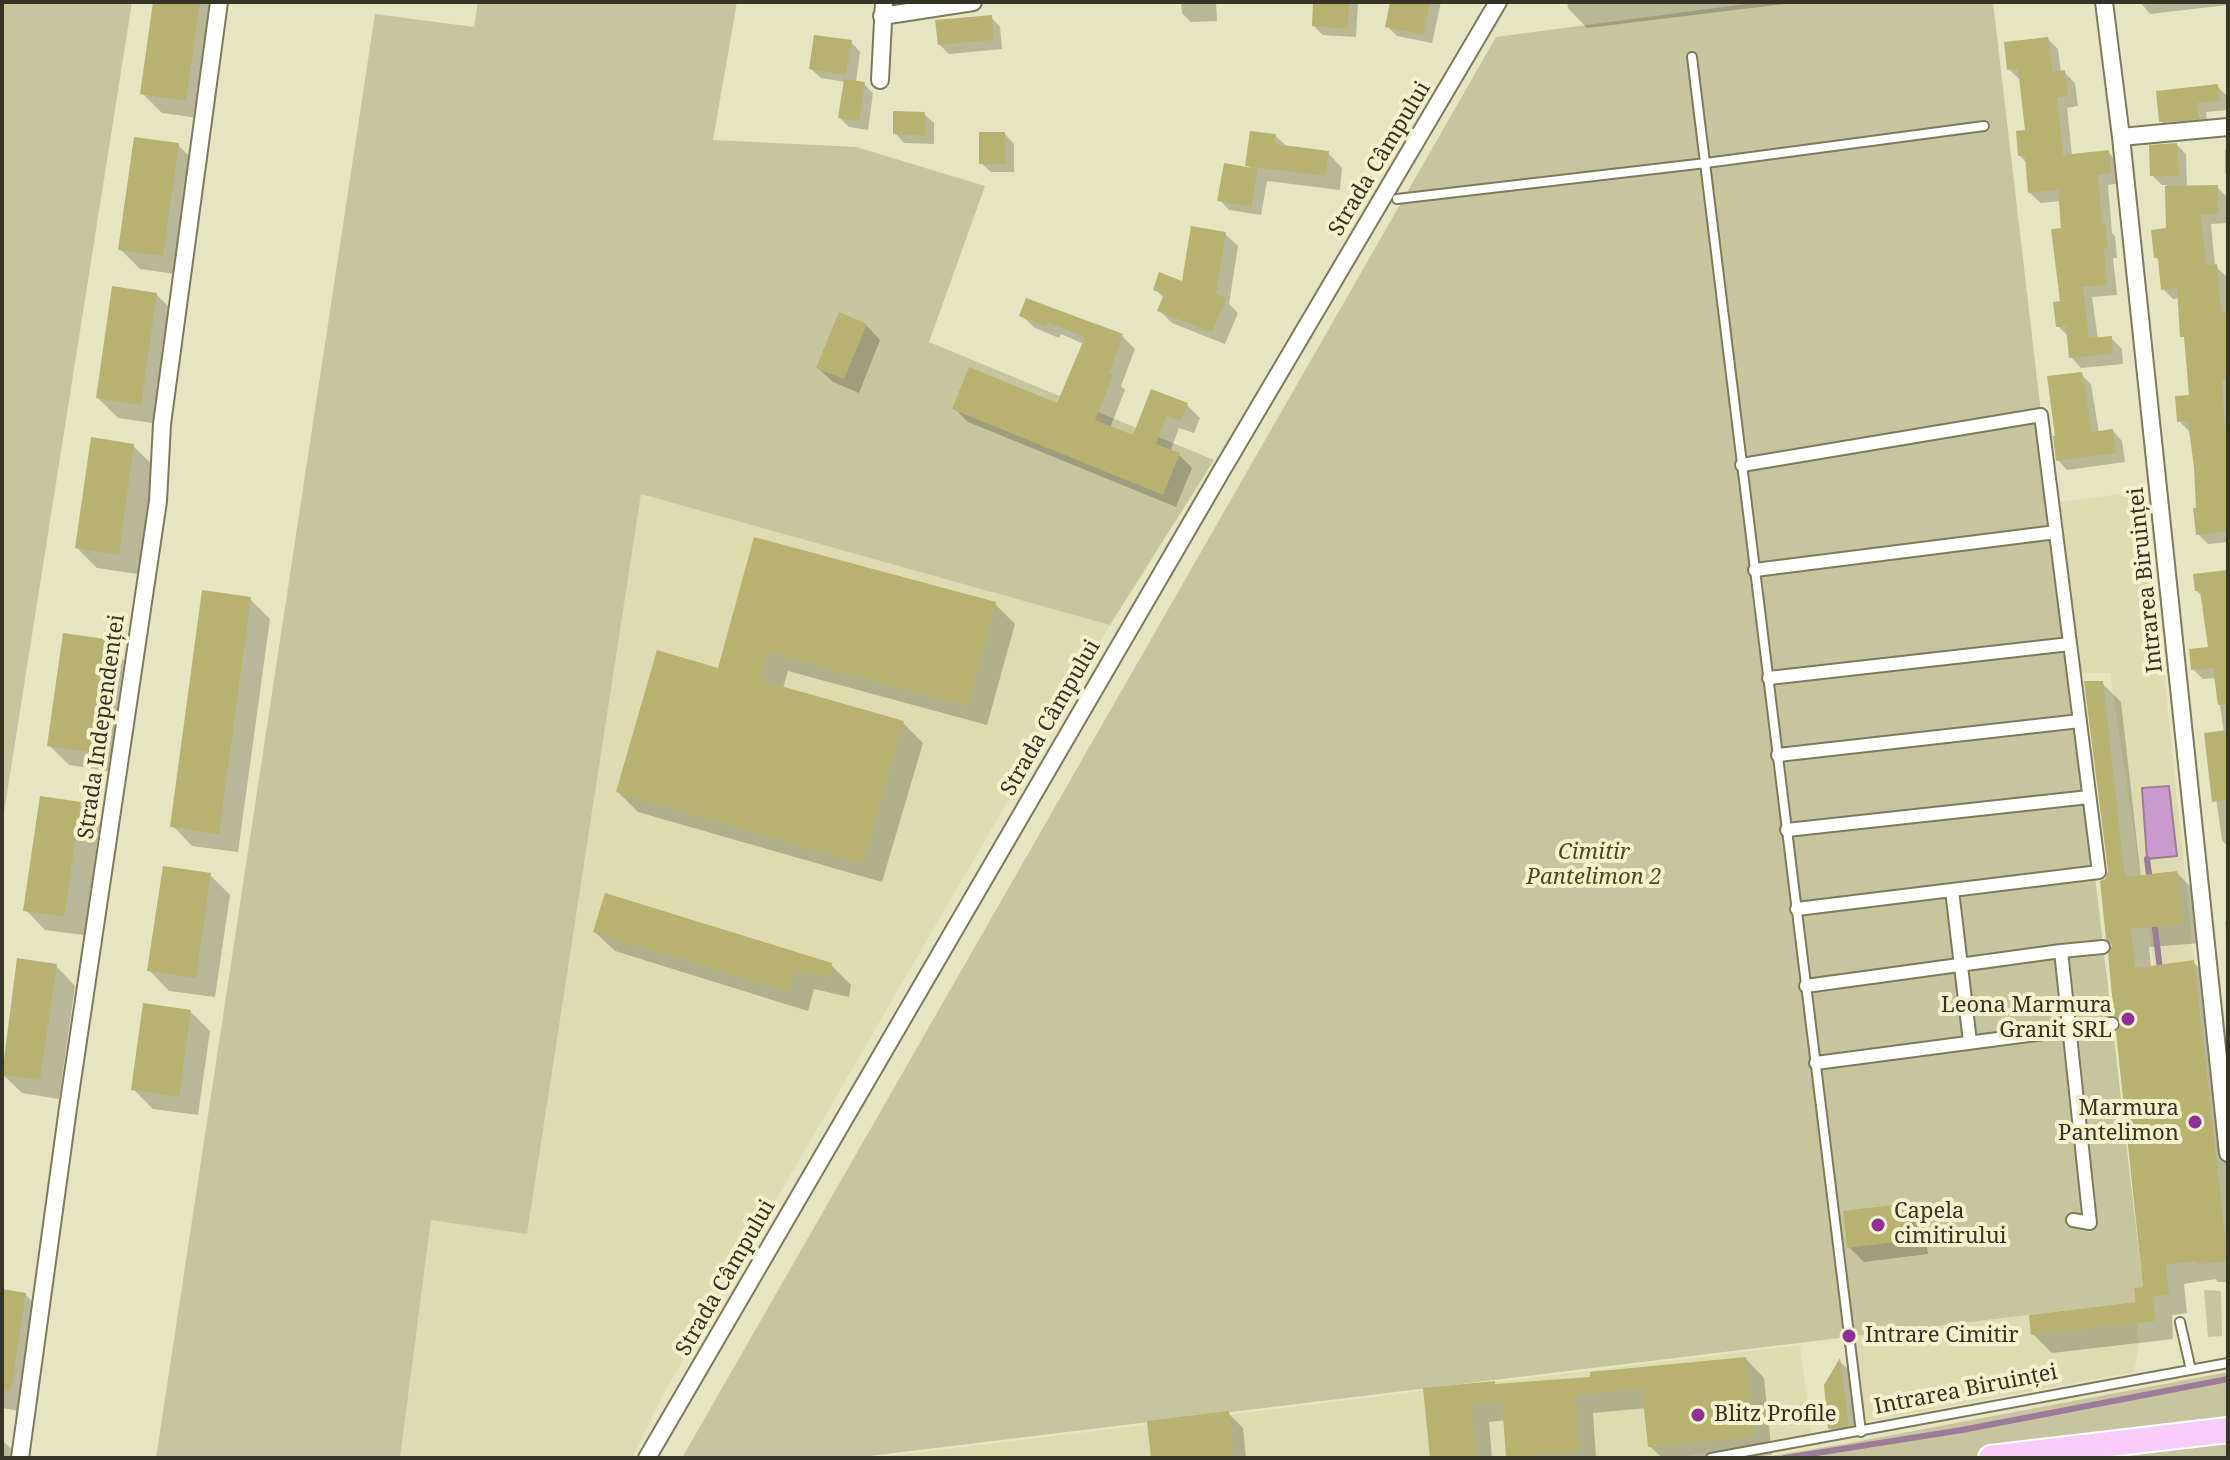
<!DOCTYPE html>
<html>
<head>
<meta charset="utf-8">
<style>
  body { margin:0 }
  #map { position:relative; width:2230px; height:1460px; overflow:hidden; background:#e6e5c1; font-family:"Noto Serif",serif }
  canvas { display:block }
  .frame { position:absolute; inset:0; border:4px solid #353426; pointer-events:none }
</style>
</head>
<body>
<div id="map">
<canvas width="2230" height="1460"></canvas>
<div class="frame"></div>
</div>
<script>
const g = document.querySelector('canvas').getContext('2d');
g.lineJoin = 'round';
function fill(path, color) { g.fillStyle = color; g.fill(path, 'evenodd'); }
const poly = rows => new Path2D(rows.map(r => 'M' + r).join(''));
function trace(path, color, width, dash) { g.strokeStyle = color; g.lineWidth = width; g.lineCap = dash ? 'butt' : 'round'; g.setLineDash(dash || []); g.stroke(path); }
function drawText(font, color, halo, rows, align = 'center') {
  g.font = font + ' "Noto Serif",serif'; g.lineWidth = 8; g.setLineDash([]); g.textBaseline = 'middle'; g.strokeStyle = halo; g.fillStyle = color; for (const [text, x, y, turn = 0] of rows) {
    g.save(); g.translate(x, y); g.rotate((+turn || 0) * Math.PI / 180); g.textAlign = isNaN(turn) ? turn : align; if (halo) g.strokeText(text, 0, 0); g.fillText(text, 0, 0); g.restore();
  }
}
const built = poly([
  [2145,491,2194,960,2154,965,2110,673,2079,673,2059,502],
  [641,493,1110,625,664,1393,632,1458,400,1458,431,1220,527,1233],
  [2135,1302,2139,1344,2134,1372,1865,1422,1854,1337],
  [1800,1345,1812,1434,1676,1458,874,1458]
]);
const green = poly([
  [2,2,132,2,2,825],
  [478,2,737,2,713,140,856,147,985,186,929,342,1214,460,1110,625,641,494,527,1234,431,1220,400,1458,156,1458,375,14,474,27],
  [1761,2,1993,2,2143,1287,2134,1288,2135,1302,853,1458,682,1458,1496,37],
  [2204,1290,2221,1291,2222,1336,2208,1337],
  [2228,1372,2228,1458,1759,1458,1844,1444]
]);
const water = poly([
  [2169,786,2177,856,2147,859,2142,788,2169,786]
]);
const shadow = poly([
  [155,2,215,2,206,119,162,113,142,93],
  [1181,2,1216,2,1217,21,1191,22,1182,13],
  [1315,2,1358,2,1356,37,1323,35,1314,26],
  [1392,2,1441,2,1432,43,1397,36,1387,26],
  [1567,2,1801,2,1587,28,1568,8],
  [2140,2,2228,2,2228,5,2150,14],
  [991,17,1000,27,1002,49,949,54,939,44],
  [2048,39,2058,49,2061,73,2064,72,2075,83,2078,106,2067,108,2072,156,2108,152,2119,163,2121,183,2108,185,2112,233,2115,236,2117,258,2113,258,2117,295,2092,297,2098,339,2111,338,2122,349,2123,364,2081,368,2071,357,2069,337,2058,326,2062,303,2063,230,2061,201,2041,203,2030,193,2027,163,2020,156,2027,132,2020,80,2009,69],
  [851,42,860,52,856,82,864,84,873,93,868,130,849,127,840,118,845,82,821,78,811,69],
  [2217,86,2227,96,2228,110,2206,112,2208,128,2171,131,2161,121],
  [924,114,934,123,934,144,904,143,895,133],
  [1005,134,1014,144,1014,172,991,172,981,163],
  [1276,136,1288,148,1328,153,1342,168,1340,190,1267,181,1261,215,1229,210,1220,200,1252,170,1248,165],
  [178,145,198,165,182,275,140,269,120,249],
  [2177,145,2186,154,2187,188,2217,187,2227,197,2228,223,2211,224,2215,266,2226,276,2228,298,2228,542,2208,544,2198,534,2196,468,2189,431,2179,421,2191,397,2187,340,2182,336,2180,298,2173,299,2163,289,2160,262,2156,257,2168,230,2167,185,2162,185,2152,175],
  [2228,149,2228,176,2225,173,2225,150],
  [1225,234,1238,246,1229,304,1238,313,1225,344,1172,323,1159,310,1164,298,1155,289,1184,284],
  [156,294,176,314,160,424,118,418,98,398],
  [1021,315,1122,336,1135,349,1121,386,1125,390,1110,428,1134,437,1152,392,1187,405,1200,418,1194,433,1179,428,1170,452,1179,455,1192,468,1176,507,968,422,955,409,1058,406,1084,344,1061,334,1059,338,1035,328],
  [866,325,880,340,859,393,833,382,818,368],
  [2081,374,2091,384,2099,433,2113,431,2122,441,2125,462,2067,470,2058,460],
  [133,446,153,465,138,574,97,568,77,548],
  [755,539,995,604,1015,624,987,725,788,671,783,688,903,723,923,743,882,882,638,812,618,792,719,670],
  [2228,572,2228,847,2222,840,2207,735,2224,733,2216,678,2203,679,2193,669,2210,649,2203,597,2197,591],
  [250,599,270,619,238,852,192,846,173,826],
  [104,641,124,661,108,771,69,765,49,745],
  [2102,683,2121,702,2141,878,2177,873,2196,892,2202,943,2149,947,2151,968,2193,962,2212,981,2228,1120,2228,1282,2218,1282,2215,1279,2184,1284,2187,1313,2172,1315,2173,1339,2052,1353,2033,1334,2137,1304,2145,1288,2123,1023,2107,880,2110,871],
  [80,804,100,824,84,935,45,930,26,910],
  [210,875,230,895,215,997,169,991,150,971],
  [2225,921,2228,921,2228,942,2227,941],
  [595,932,831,965,851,985,849,997,814,989,808,1011,615,951],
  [56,966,75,986,59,1099,22,1093,2,1074],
  [191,1012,210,1031,198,1115,153,1109,133,1089],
  [1909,1206,1923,1220,1928,1254,1864,1262,1849,1247],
  [2,1291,25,1294,40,1309,25,1412,2,1408],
  [1746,1359,1764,1378,1772,1455,1741,1458,1662,1458,1650,1446,1646,1408,1593,1413,1596,1458,1510,1458,1506,1420,1489,1422,1492,1458,1432,1458,1425,1390,1593,1379],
  [1840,1362,1849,1370,1857,1435,1840,1438,1830,1428],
  [1228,1413,1243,1428,1246,1458,1153,1458],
  [2,1440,18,1455,18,1458,2,1458]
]);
const stream = poly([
  [2147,859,2150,882],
  [2154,921,2160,969],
  [1785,1458,1962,1430,2228,1379]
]);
const building = poly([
  [153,2,200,2,186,101,140,94],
  [1313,2,1349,2,1348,29,1312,26],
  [1390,2,1430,2,1423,35,1385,27],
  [992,15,994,40,938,45,935,20],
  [814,35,852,40,846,75,809,69],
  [2048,37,2053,72,2065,70,2068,96,2057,98,2063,155,2109,150,2111,173,2098,175,2102,224,2105,224,2108,248,2104,248,2107,285,2083,287,2089,338,2112,336,2113,354,2069,358,2066,326,2056,327,2053,302,2060,301,2051,229,2061,228,2058,190,2028,193,2025,156,2018,156,2016,131,2025,130,2018,69,2007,70,2004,42],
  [844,79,865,82,859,121,838,118],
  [2218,84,2220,101,2197,103,2199,119,2159,122,2156,91],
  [893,111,925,112,925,136,893,134],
  [1250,131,1276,134,1275,144,1329,151,1325,176,1245,166],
  [979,132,1005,132,1005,164,979,164],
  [134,137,179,143,163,256,118,250],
  [2177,143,2179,176,2150,176,2149,145],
  [1224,163,1258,169,1251,207,1217,201],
  [2218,185,2218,214,2201,214,2206,265,2217,264,2221,312,2228,312,2228,380,2222,380,2225,431,2228,430,2228,531,2196,535,2193,508,2196,508,2194,468,2188,421,2177,422,2175,396,2189,395,2184,337,2180,337,2177,288,2161,290,2158,258,2154,258,2151,230,2166,228,2165,186],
  [1191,226,1226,232,1216,294,1226,298,1212,332,1157,311,1164,294,1153,290,1159,272,1182,281],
  [112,286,157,293,141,405,96,398],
  [1026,298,1123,334,1109,373,1113,375,1095,420,1133,435,1151,389,1188,403,1181,421,1166,416,1156,444,1180,453,1163,495,952,409,969,367,1057,403,1085,337,1048,323,1046,327,1019,316],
  [839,312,867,324,844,379,816,368],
  [2082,372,2092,432,2113,429,2116,453,2056,461,2053,436,2055,436,2047,376],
  [91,437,134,444,119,555,75,548],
  [754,537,996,602,968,707,768,652,760,680,904,721,863,864,616,792,657,650,718,668],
  [2228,570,2228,704,2218,705,2213,668,2191,670,2189,649,2208,647,2200,591,2195,591,2193,574],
  [202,590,251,597,219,834,170,827],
  [63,633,105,639,89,752,47,746],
  [2084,681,2103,681,2125,877,2177,871,2184,924,2131,929,2135,968,2194,960,2228,1262,2197,1264,2196,1261,2166,1265,2169,1295,2154,1296,2155,1321,2031,1335,2029,1315,2135,1302,2134,1288,2143,1287,2116,1032,2121,1024,2114,1015,2108,954,2112,945,2106,939,2100,881,2105,879,2108,871],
  [2228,730,2228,800,2212,802,2204,733],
  [40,796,81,802,64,917,23,911],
  [163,866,211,873,196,978,147,971],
  [605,893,832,963,830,978,795,970,788,992,593,932],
  [17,958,57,964,40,1080,2,1075],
  [143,1003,191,1010,179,1097,131,1090],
  [1909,1203,1914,1240,1847,1248,1843,1211],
  [2,1289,26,1293,11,1391,2,1391],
  [1746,1357,1754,1437,1648,1447,1642,1389,1576,1395,1579,1452,1506,1457,1502,1401,1471,1404,1476,1458,1430,1458,1423,1388,1495,1381,1495,1384,1590,1377,1590,1372],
  [1840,1358,1849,1426,1828,1429,1824,1385],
  [1229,1411,1234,1458,1151,1458,1147,1421]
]);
const service = poly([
  [1692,57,1861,1432],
  [1397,199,1706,163,1984,126],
  [2180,1322,2191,1370],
  [1711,1458,2228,1363]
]);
const pedestrian = poly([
  [1742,465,2041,415,2099,872,1797,909],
  [1755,570,2056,532],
  [1769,678,2070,644],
  [1778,755,2080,721],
  [1787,830,2089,797],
  [1952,890,1970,1042],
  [2061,951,2103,947],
  [1806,986,2061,951,2090,1223,2073,1220],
  [1816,1063,2112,1024]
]);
const minor = poly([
  [2104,2,2121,137,2228,1153],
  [882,16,973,2],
  [880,80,884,2],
  [2121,137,2228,127],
  [20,1458,68,1108,158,501,162,424,219,2],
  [647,1458,1222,470,1498,2]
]);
const primary = poly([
  [1991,1458,2228,1430]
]);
const markers = [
  [2128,1019,8,"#902f97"],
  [2195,1122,8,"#902f97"],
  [1878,1225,8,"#902f97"],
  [1849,1336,8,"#902f97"],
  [1698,1415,8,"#902f97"]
];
const streetNames = [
  ["Strada Câmpului",1380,159,-59],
  ["Intrarea Biruinței",2146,580,-96],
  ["Strada Câmpului",1051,718,-60],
  ["Strada Independenței",102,727,-82],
  ["Strada Câmpului",726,1278,-60],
  ["Intrarea Biruinței",1966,1390,-11]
];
const parkNames = [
  ["Cimitir",1594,853],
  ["Pantelimon 2",1594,878]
];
const poiNames = [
  ["Leona Marmura",2112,1006,"right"],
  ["Granit SRL",2112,1031,"right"],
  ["Marmura",2179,1109,"right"],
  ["Pantelimon",2179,1134,"right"],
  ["Capela",1894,1212],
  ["cimitirului",1894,1237],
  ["Intrare Cimitir",1865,1336],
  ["Blitz Profile",1714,1415]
];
fill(built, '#dddbaf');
fill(green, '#c7c59d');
fill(water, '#ca9acc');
trace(water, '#9d7b9a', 2);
fill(shadow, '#0003');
trace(stream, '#9d7b9a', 6);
fill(building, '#b7b26f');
trace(service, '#7d7b5b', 12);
trace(pedestrian, '#7d7b5b', 16);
trace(minor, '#7d7b5b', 20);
trace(primary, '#fff', 28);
trace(service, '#fff', 8);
trace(pedestrian, '#fff', 12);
trace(minor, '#fff', 16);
trace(primary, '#faccfc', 24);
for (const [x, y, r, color] of markers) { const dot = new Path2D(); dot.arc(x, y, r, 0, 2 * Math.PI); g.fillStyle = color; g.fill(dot); trace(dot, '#f4f2cd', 3); }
drawText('22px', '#353426', '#f4f2cd', streetNames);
drawText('italic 22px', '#4e4a17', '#f4f2cd', parkNames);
drawText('22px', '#353426', '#f4f2cd', poiNames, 'left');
</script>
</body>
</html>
